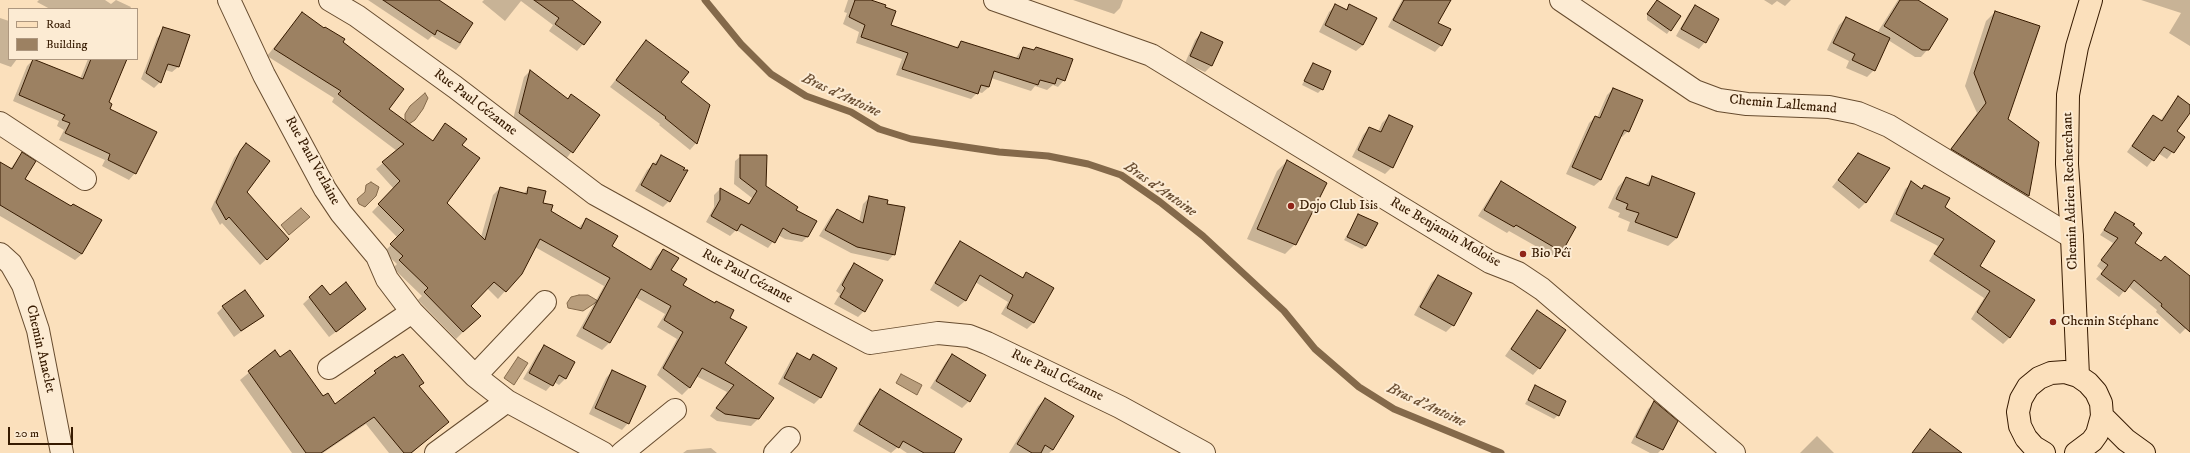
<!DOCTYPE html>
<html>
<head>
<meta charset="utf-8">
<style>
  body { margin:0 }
  #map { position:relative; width:2190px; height:453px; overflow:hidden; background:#fbe0bc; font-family:"IM FELL DW Pica",serif }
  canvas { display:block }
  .legend { position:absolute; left:8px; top:8px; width:130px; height:52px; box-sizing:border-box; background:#fcebd3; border:1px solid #ad977f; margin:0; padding:5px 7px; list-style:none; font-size:12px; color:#361a00 }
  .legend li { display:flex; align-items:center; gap:8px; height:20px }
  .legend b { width:20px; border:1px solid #ad977f }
  .scale { position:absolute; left:8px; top:427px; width:65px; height:18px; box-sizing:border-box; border:2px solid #361a00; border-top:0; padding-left:5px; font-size:12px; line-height:14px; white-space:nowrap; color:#361a00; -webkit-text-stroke:3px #fcebd3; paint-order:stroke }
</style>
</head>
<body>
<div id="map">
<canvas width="2190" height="453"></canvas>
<ul class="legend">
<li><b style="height:5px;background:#fbe0bc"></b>Road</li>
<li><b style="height:11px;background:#9c8162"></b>Building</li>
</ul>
<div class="scale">20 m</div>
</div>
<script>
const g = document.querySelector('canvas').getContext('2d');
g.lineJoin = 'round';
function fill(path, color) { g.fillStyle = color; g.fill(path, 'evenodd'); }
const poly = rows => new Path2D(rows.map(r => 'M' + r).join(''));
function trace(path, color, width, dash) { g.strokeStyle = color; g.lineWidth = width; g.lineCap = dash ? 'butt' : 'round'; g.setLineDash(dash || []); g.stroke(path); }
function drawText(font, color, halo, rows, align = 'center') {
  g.font = font + ' "IM FELL DW Pica",serif'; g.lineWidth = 4; g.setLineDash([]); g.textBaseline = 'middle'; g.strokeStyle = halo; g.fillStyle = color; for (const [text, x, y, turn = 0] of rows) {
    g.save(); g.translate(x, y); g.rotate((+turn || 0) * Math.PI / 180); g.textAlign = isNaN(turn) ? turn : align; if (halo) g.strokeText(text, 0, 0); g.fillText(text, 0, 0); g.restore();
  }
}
const water = poly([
  [425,93,428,98,423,109,415,120,409,124,405,119,405,114,410,106,425,93],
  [371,182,379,187,376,196,365,207,359,204,357,199,365,192,366,185,371,182],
  [301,208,310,217,289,235,281,225,301,208],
  [579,295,588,295,598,301,583,311,568,308,567,303,571,297,579,295],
  [518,357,528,363,514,385,504,378,518,357],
  [901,374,922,385,917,395,896,383,901,374]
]);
const shadow = poly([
  [39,0,105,0,111,4,116,0,131,7,130,9,50,9,37,2],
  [368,0,438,0,468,21,461,44,456,50,432,36,428,40],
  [484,0,570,0,583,44,577,51,549,31,553,25,521,1,505,21,482,2],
  [848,0,873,0,873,2,895,11,890,26,955,48,961,42,1015,59,1023,48,1033,51,1036,48,1064,80,1058,87,1053,85,1047,90,1035,86,1031,91,991,78,989,87,982,93,978,92,971,99,896,75,902,59,856,43,859,32,843,24,847,13,844,12],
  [1073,0,1123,0,1120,8,1114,14],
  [1402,0,1450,0,1437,24,1441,45,1435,52,1388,27],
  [1764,0,1791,0,1785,6,1777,1,1772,5],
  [1898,0,1916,0,1928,49,1921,57,1915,57,1888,40,1874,70,1867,77,1846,68,1849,61,1827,50,1839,25,1846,18,1877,33],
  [2141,0,2190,0,2190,46,2169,33,2181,13],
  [1654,4,1680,16,1667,34,1647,20,1647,14],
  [1336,5,1345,10,1350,6,1363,45,1356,51,1319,32,1329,12],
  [1696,7,1705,42,1699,49,1676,36,1689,13],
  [1995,12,2007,119,2038,142,2028,196,2019,205,1943,159,1977,113,1965,86,1986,21],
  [302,13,342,42,388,109,432,141,445,124,461,145,446,203,481,237,493,195,500,188,523,194,529,188,550,212,578,228,586,220,611,246,649,270,656,257,663,250,670,271,682,286,729,318,724,363,758,419,751,426,717,421,710,416,727,392,696,376,689,388,682,395,657,375,677,339,657,327,665,314,635,297,609,343,602,350,576,336,604,286,535,247,521,273,498,299,487,288,470,306,479,316,456,339,418,300,422,296,393,268,397,264,384,252,398,238,372,212,394,189,376,169,397,151,332,102,334,98,267,56],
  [0,18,9,21,9,59,17,59,11,67,0,63],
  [172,29,189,36,178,67,172,72,165,70,160,82,154,88,141,79,157,38,162,32,167,34],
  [1201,33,1212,65,1205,72,1185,63,1195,40],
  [646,41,680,82,709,105,696,143,690,150,659,125,660,124,610,87],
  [88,59,122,59,108,103,109,109,135,173,129,180,102,166,105,160,59,140,64,130,57,126,59,121,13,101,27,66,33,60,80,79],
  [1313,64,1322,89,1318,93,1302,85],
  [530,71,567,100,571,95,599,115,566,159,513,119,524,77],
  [1613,89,1628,131,1622,137,1620,136,1601,180,1594,186,1566,174,1589,123,1595,117,1597,118,1607,95],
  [2178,97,2190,106,2190,111,2176,132,2184,137,2167,159,2158,153,2147,167,2127,152,2147,123,2153,117,2160,121],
  [1389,116,1392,167,1385,174,1352,157,1363,135,1369,128,1378,132,1382,123],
  [246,144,246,192,282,245,260,265,222,223,220,225,211,209,234,158],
  [22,154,24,180,82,254,75,260,0,216,0,164,10,169],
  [1858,154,1866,202,1859,209,1832,187],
  [662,156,669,201,663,207,635,191,647,170],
  [741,156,808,236,802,242,785,239,778,235,768,248,736,230,730,236,706,222,714,207,714,195,720,189,748,204,752,198,734,184,735,161],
  [1287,161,1295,244,1285,254,1247,239,1277,171],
  [1626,178,1645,185,1652,178,1677,238,1668,246,1627,231,1630,222,1618,217,1620,213,1608,208,1618,187],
  [1501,182,1561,251,1555,257,1509,231,1507,233,1478,216,1495,189],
  [1912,183,1921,189,1924,186,1944,208,1978,266,2034,300,2010,337,2003,344,1971,319,1984,298,1929,261,1938,246,1890,221,1905,189],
  [870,197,886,205,894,254,888,261,851,253,819,236,831,216,837,210,859,222,863,204],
  [2116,213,2132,226,2134,243,2161,261,2190,277,2190,324,2180,334,2156,312,2157,310,2128,286,2119,297,2096,279,2103,271,2097,266,2113,243,2100,235],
  [1359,215,1366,246,1362,249,1344,240],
  [961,242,1022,278,1026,274,1034,322,1027,329,1001,314,1008,302,975,282,965,301,958,307,930,290,954,249],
  [854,265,864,311,858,317,834,304,840,294,836,291,848,271],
  [1438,276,1453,325,1446,332,1414,315,1431,283],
  [322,286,329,296,358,315,329,337,303,304],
  [223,307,263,316,234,337,217,313],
  [1537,311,1539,368,1533,375,1505,356],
  [544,346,574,363,565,379,559,385,554,382,546,391,523,379,538,353],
  [274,352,280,359,335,405,395,358,423,383,419,387,447,422,412,453,389,453,366,424,323,453,292,453,240,380],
  [797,354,808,360,813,356,836,368,820,398,814,404,778,384,791,360],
  [952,356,969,401,962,408,930,388,946,362],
  [612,371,628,423,622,430,589,414,606,378],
  [1535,387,1558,415,1554,419,1525,404],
  [880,390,953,453,907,453,898,447,891,453,853,431,874,396],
  [1045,399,1053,450,1049,453,1009,453,1038,406],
  [1654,403,1676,421,1662,449,1658,453,1650,453,1631,443,1648,409],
  [1817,436,1834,453,1800,453],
  [711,448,717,453,683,453,687,450]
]);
const stream = poly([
  [705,0,741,44,771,74,806,96,851,112,879,129,911,139,999,152,1048,156,1088,164,1121,175,1160,202,1203,236,1284,311,1315,349,1359,387,1394,409,1501,453]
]);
const building = poly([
  [383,0,439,0,473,23,460,43,437,30,435,35,383,0],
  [534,0,572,0,601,22,584,45,555,24,559,18,534,0],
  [855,0,871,0,886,5,885,7,896,11,891,25,958,48,961,41,1019,59,1023,47,1034,50,1036,47,1073,59,1065,81,1057,78,1055,84,1040,80,1038,85,994,71,989,87,981,85,978,94,902,69,908,53,861,37,865,25,849,17,855,0],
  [1404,0,1451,0,1438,23,1451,29,1442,46,1393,20,1404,0],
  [1657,0,1681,16,1671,31,1647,14,1657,0],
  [1900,0,1918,0,1948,19,1929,50,1922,50,1884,26,1900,0],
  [1335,4,1347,10,1349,4,1377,18,1363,45,1325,25,1335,4],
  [1695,5,1719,19,1706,43,1681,29,1695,5],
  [1995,11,2040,26,2008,119,2039,142,2029,196,1951,149,1986,103,1974,73,1995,11],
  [302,12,324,28,325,27,345,39,343,42,404,89,389,109,433,141,445,123,467,139,462,145,480,158,447,203,485,240,500,187,527,194,528,187,546,191,543,203,553,205,551,211,581,229,586,218,618,236,612,246,651,270,663,249,679,258,671,270,687,279,683,285,715,303,716,301,734,310,730,318,747,327,725,363,774,398,759,419,725,414,716,408,734,385,702,368,690,388,663,368,683,332,664,320,671,306,641,289,610,343,583,328,610,278,540,239,522,274,506,292,494,282,471,306,481,316,463,332,424,292,428,288,399,260,403,256,390,244,404,230,378,204,400,181,382,162,404,144,338,94,341,91,274,49,302,12],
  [1846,17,1890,38,1875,71,1852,60,1855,54,1833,43,1846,17],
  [163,27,190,35,179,67,168,64,161,83,146,73,163,27],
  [1201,32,1223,42,1212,66,1190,56,1201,32],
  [646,40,689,72,681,82,710,105,697,144,665,118,666,117,616,80,646,40],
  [33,59,83,79,91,59,127,59,109,102,112,104,110,109,157,132,136,174,108,160,110,154,65,133,70,123,62,120,65,115,19,95,33,59],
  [1313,63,1331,71,1323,90,1304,81,1313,63],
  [530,70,568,99,571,94,600,115,573,153,519,113,530,70],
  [1613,88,1643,100,1629,132,1624,130,1601,180,1572,167,1595,116,1600,118,1613,88],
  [2178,96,2190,105,2190,113,2177,131,2185,137,2174,153,2164,147,2154,161,2132,146,2153,115,2162,121,2178,96],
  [1389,115,1413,126,1393,168,1358,150,1369,127,1381,132,1389,115],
  [246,143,270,161,247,192,289,239,267,260,229,217,226,220,216,202,240,151,246,143],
  [22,152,36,161,25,179,71,206,73,204,102,220,82,254,0,205,0,162,12,169,22,152],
  [1858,153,1890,168,1866,203,1838,180,1858,153],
  [661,155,685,168,683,170,688,170,670,202,641,185,653,163,656,165,661,155],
  [740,155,767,155,766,186,798,207,796,210,817,221,808,237,791,233,783,228,775,243,741,224,737,231,711,216,720,200,720,188,749,204,757,191,740,178,740,155],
  [1287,160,1327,183,1296,245,1257,229,1287,160],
  [1652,176,1695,193,1677,238,1635,222,1639,213,1626,209,1628,204,1616,199,1626,177,1649,186,1652,176],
  [1501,181,1576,227,1562,252,1516,225,1514,227,1484,210,1501,181],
  [1911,181,1922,189,1924,185,1950,198,1945,207,1995,241,1980,266,2035,300,2010,338,1977,312,1990,291,1934,254,1944,239,1896,214,1911,181],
  [869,196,888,200,887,204,905,207,895,255,857,247,825,230,837,209,863,223,869,196],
  [2115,212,2135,224,2133,225,2142,233,2135,243,2161,261,2165,256,2190,276,2190,332,2161,306,2162,304,2134,280,2125,292,2101,274,2108,265,2101,260,2118,238,2104,230,2115,212],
  [1358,214,1378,223,1366,246,1347,237,1358,214],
  [960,241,1023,278,1026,272,1054,288,1034,323,1007,308,1013,295,980,275,966,301,935,283,960,241],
  [854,263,883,280,865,312,840,297,845,288,842,285,854,263],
  [1438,275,1472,293,1454,326,1420,307,1438,275],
  [346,282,366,309,336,332,309,297,322,285,330,295,346,282],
  [245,290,264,316,241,331,222,306,245,290],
  [1537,310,1566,330,1540,369,1511,349,1537,310],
  [544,345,575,362,566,379,559,375,553,386,529,373,544,345],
  [275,350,280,357,290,350,323,396,328,393,335,404,376,373,374,371,395,356,396,358,403,354,424,383,419,386,449,422,411,453,404,453,374,417,321,453,306,453,248,371,275,350],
  [797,353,810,360,813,354,837,368,821,398,784,378,797,353],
  [952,354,986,375,970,402,936,381,952,354],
  [612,370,646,386,629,424,595,408,612,370],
  [1535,385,1566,401,1559,416,1528,400,1535,385],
  [880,389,962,439,954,453,924,453,903,441,899,448,859,424,880,389],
  [1045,398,1074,416,1053,450,1045,445,1041,453,1032,453,1017,444,1045,398],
  [1654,401,1678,421,1663,450,1636,437,1654,401],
  [1930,429,1962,453,1912,453,1930,429]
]);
const minor = poly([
  [229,0,264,75,325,189,341,213,377,256,387,279,412,312,475,376,507,401,603,453],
  [330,0,357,16,455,87,595,194,716,261,870,343,938,333,969,336,987,343,1120,407,1204,453],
  [995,0,1151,55,1490,262,1518,273,1542,289,1734,453],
  [1561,0,1695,91,1719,100,1747,104,1829,107,1858,113,1889,126,2072,237],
  [0,123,85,179],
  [0,254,11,264,23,285,38,330,62,453],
  [329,368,412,312],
  [475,376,545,302],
  [436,453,507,401],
  [622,453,675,410],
  [775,453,789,438]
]);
const major = poly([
  [2078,376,2072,237,2067,164,2068,95,2077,47,2091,0],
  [2102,416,2126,440,2144,453],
  [2044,453,2034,447,2026,438,2020,426,2018,412,2021,399,2028,387,2039,378,2051,373,2065,372,2078,376,2088,383,2096,392,2101,403,2102,416,2097,434,2092,441,2076,453]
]);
const markers = [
  [1291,206,4,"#8f2418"],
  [1523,254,4,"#8f2418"],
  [2053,322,4,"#8f2418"]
];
const streetNames = [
  ["Rue Paul Cézanne",475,103,37],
  ["Chemin Lallemand",1783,105,5],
  ["Rue Paul Verlaine",312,161,61],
  ["Chemin Adrien Recherchant",2071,191,-92],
  ["Rue Benjamin Moloise",1445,233,30],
  ["Rue Paul Cézanne",747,277,28],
  ["Chemin Anaclet",40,349,77],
  ["Rue Paul Cézanne",1057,376,26]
];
const poiNames = [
  ["Dojo Club Isis",1299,206],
  ["Bio Péï",1531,254],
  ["Chemin Stéphane",2061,322]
];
const waterNames = [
  ["Bras d'Antoine",841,96,25],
  ["Bras d'Antoine",1160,190,35],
  ["Bras d'Antoine",1426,406,25]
];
fill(water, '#b89d7c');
trace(water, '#84694a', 1);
fill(shadow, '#0003');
trace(stream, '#84694a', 7);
fill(building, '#9c8162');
trace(building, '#361a00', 1);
trace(minor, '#674c2f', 24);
trace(major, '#361a00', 24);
trace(minor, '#fcebd3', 22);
trace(major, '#fbe0bc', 22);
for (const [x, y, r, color] of markers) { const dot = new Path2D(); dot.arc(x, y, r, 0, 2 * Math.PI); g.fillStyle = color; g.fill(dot); trace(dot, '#fcebd3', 1.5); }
drawText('14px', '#361a00', '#fcebd3', streetNames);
drawText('14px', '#361a00', '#fcebd3', poiNames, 'left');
drawText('italic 15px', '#6a4e32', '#fcebd3', waterNames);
</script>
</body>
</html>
